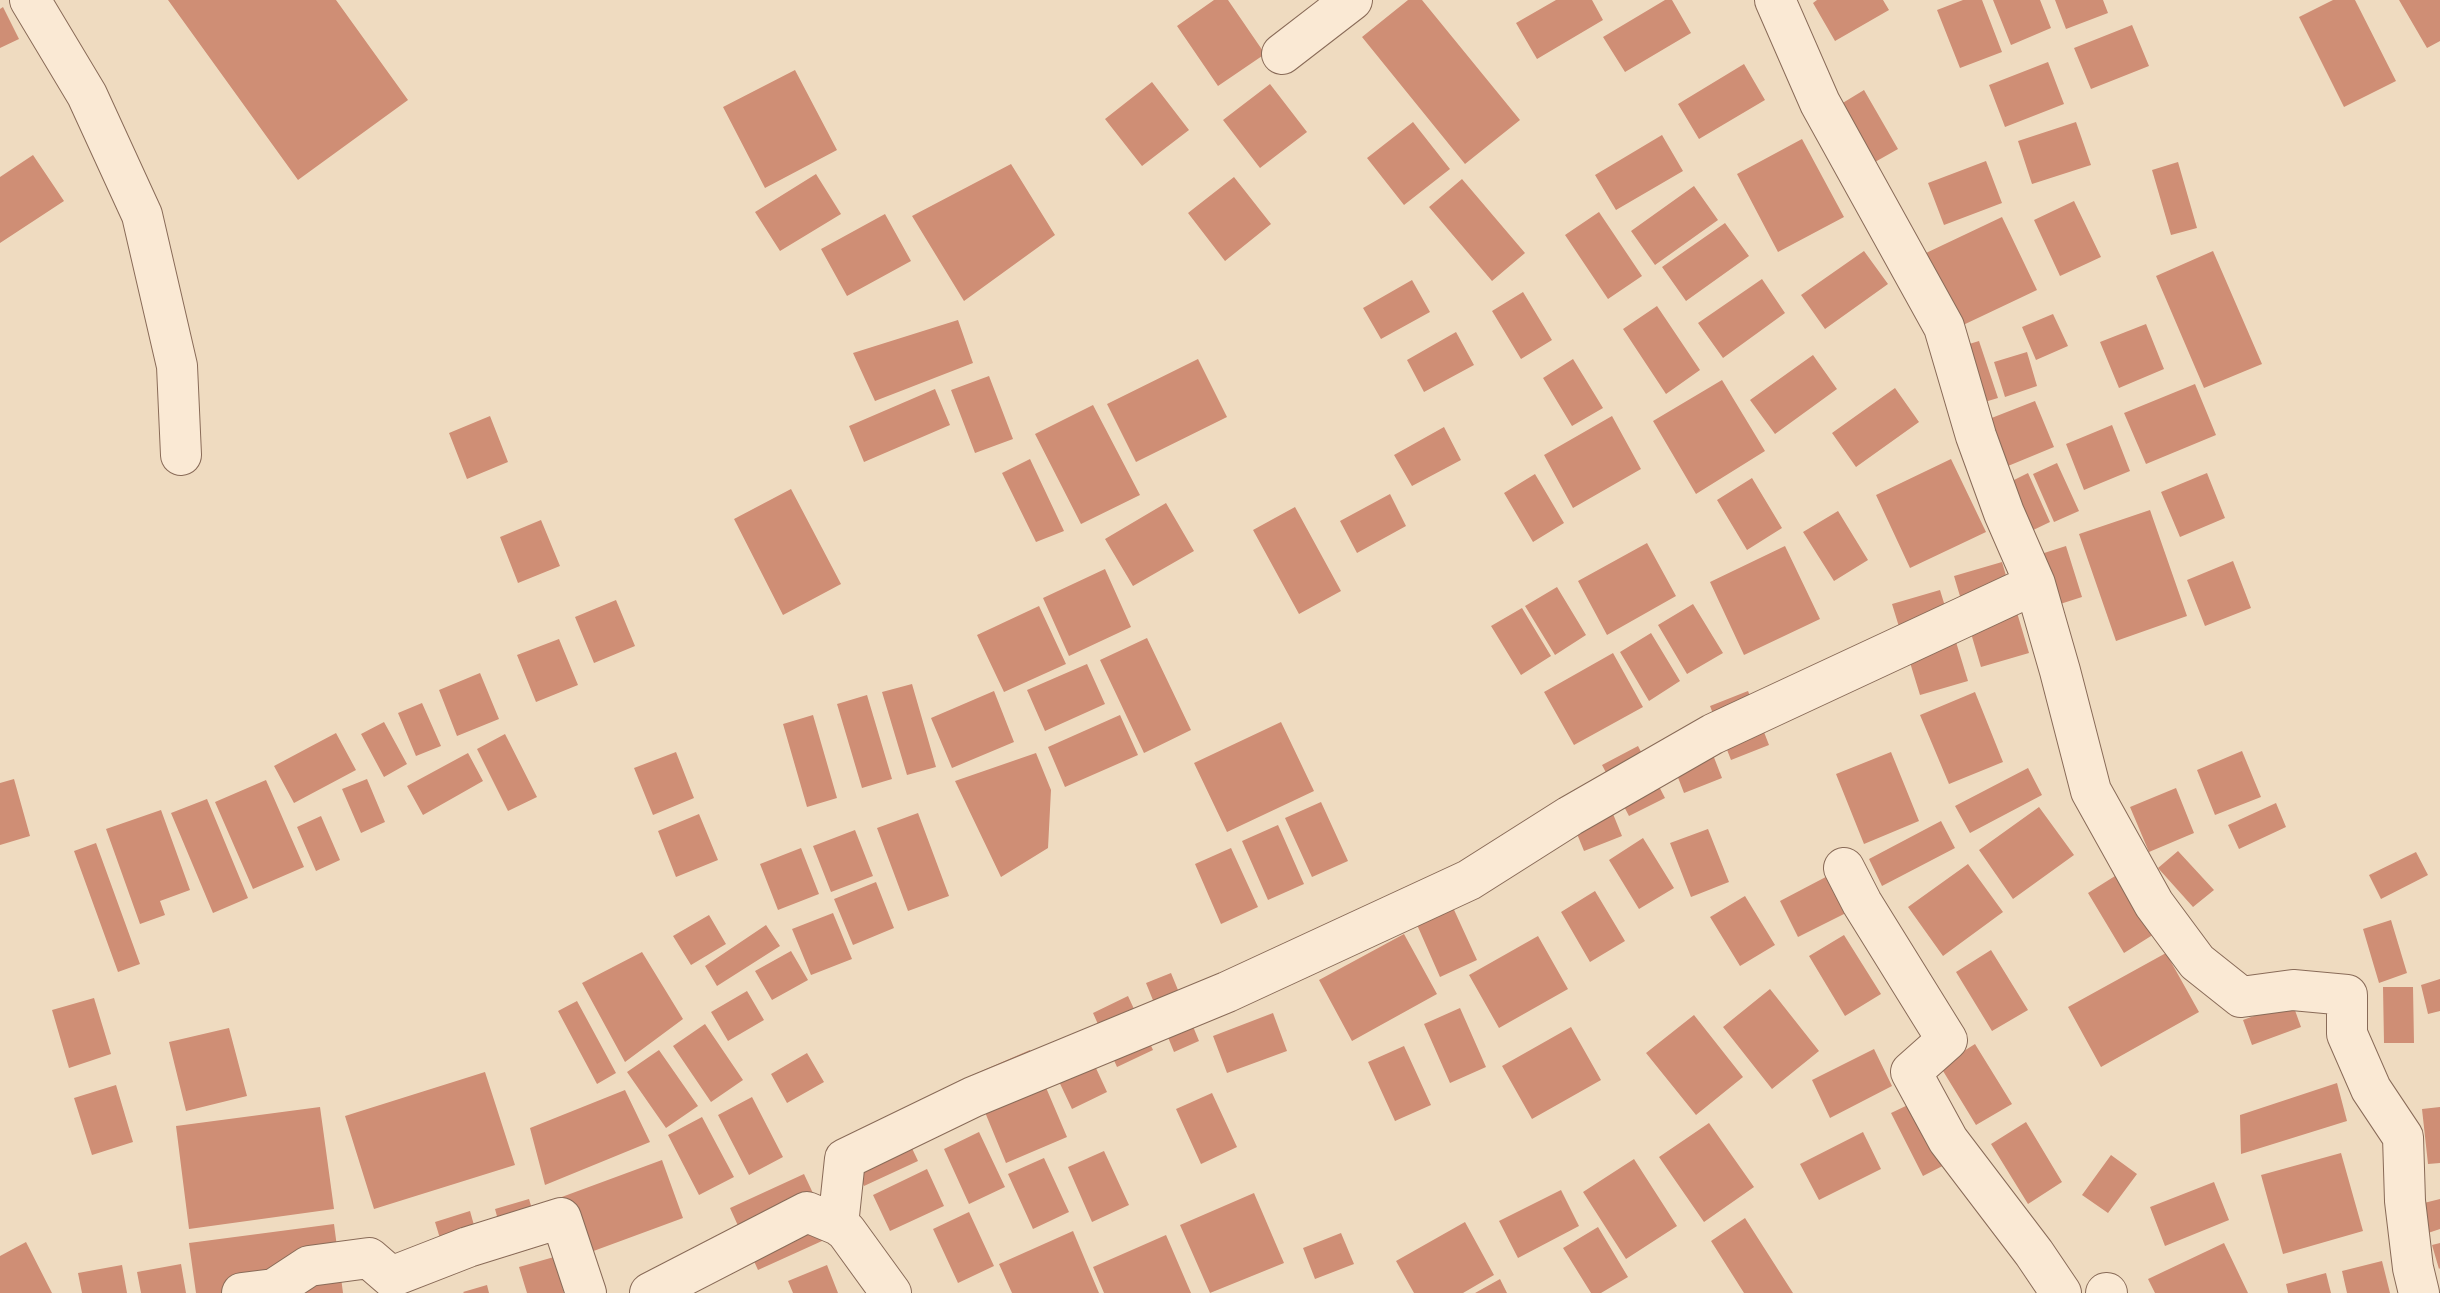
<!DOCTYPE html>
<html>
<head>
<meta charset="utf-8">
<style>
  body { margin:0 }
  canvas { display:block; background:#efdbc0 }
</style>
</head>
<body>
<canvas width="2440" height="1293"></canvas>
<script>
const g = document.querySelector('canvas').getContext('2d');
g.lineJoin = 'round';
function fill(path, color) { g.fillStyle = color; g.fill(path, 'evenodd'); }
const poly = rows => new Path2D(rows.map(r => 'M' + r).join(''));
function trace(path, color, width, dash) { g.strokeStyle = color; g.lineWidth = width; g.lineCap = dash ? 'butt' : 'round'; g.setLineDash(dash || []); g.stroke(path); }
const building = poly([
  [168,0,336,0,408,100,298,180],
  [1214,0,1228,0,1265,54,1218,86,1177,26],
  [1408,0,1422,0,1520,120,1465,164,1362,37],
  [1556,0,1592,0,1603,20,1537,59,1516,23],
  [1665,0,1672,0,1691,33,1625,72,1603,37],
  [1817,0,1883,0,1889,10,1835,41,1813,3],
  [1963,0,1982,0,2002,52,1960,68,1937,10],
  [1993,0,2040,0,2051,28,2011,45],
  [2055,0,2103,0,2108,13,2066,29],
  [2333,0,2355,0,2396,81,2344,107,2299,17],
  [2399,0,2440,0,2440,41,2427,48],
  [3,7,19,39,0,48,0,9],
  [2132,25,2149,66,2091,89,2074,48],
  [2048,62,2064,104,2005,127,1989,85],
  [1744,64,1765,100,1699,139,1678,104],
  [795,70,837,150,765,188,723,107],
  [1152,82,1189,130,1142,166,1105,119],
  [1270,84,1307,132,1260,168,1223,120],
  [1864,90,1898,149,1875,162,1841,104],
  [1413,122,1450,169,1404,205,1367,158],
  [2076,122,2091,165,2032,184,2018,141],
  [1662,135,1683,171,1616,210,1595,175],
  [1802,139,1844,217,1778,252,1737,174],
  [33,155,64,201,0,243,0,177],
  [1986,161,2002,203,1944,225,1928,183],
  [2178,162,2197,228,2171,235,2152,170],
  [1011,164,1055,235,964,301,912,216],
  [816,174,841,214,780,251,755,212],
  [1234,177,1271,224,1225,261,1188,213],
  [1462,179,1525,253,1492,281,1429,207],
  [1694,186,1718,220,1655,265,1631,231],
  [2074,201,2101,257,2060,276,2034,220],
  [1599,212,1642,276,1608,299,1565,235],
  [885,214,911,261,847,296,821,249],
  [2002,217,2037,290,1961,326,1926,253],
  [1725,223,1749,256,1686,301,1662,267],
  [1864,251,1888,284,1825,329,1801,295],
  [2213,251,2262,364,2204,388,2156,276],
  [1762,279,1785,313,1723,358,1698,323],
  [1412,280,1430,312,1381,339,1363,308],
  [1523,292,1552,340,1521,359,1492,311],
  [1657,306,1700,370,1666,394,1623,329],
  [2053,314,2068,346,2036,360,2022,327],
  [958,320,973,363,875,401,853,353],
  [2146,324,2164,369,2119,388,2100,342],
  [1456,332,1474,365,1424,392,1407,360],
  [1979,341,1998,398,1971,406,1953,349],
  [2027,352,2037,386,2005,397,1994,362],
  [1813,355,1837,389,1775,434,1750,400],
  [1198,359,1227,417,1136,462,1107,404],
  [1573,359,1603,408,1572,426,1543,378],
  [989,376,1013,439,975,453,951,390],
  [1722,380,1765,451,1696,494,1653,421],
  [2195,384,2216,435,2146,464,2124,413],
  [1895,388,1919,422,1856,467,1832,433],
  [935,389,950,425,864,462,849,426],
  [2035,401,2054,447,2008,466,1989,419],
  [1093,405,1140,495,1081,524,1035,434],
  [490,416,508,462,467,479,449,433],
  [1612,416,1641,469,1573,508,1544,455],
  [2112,425,2130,471,2084,490,2066,444],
  [1444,427,1461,460,1412,486,1394,455],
  [1030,459,1064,531,1036,542,1002,473],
  [1951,459,1986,532,1910,568,1876,495],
  [2057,463,2079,511,2054,522,2033,474],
  [2028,473,2050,522,2027,533,2004,485],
  [2207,473,2225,518,2180,537,2161,492],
  [1535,474,1564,523,1533,542,1504,493],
  [1752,478,1782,528,1747,550,1717,500],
  [791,489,841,584,783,615,734,519],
  [1390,494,1406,526,1357,553,1340,521],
  [1166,503,1194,551,1133,586,1105,539],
  [1295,507,1341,591,1299,614,1253,530],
  [2150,510,2187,616,2116,641,2079,534],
  [1838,511,1868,560,1834,581,1803,532],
  [541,520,560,566,518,583,500,537],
  [1647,543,1676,596,1607,635,1578,581],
  [1785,546,1820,619,1744,655,1710,582],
  [2066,546,2082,597,2057,605,2041,554],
  [2233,561,2251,608,2205,626,2187,580],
  [2002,562,2029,653,1981,667,1954,576],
  [1105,569,1131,627,1069,656,1043,598],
  [1557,587,1586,635,1555,655,1525,606],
  [1940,590,1968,681,1920,695,1892,604],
  [616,600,635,646,594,663,575,617],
  [1693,604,1723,653,1687,674,1658,625],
  [1039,606,1066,664,1004,692,977,635],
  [1522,608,1551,656,1521,675,1491,626],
  [1651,633,1680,681,1649,701,1620,652],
  [1147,638,1191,730,1144,753,1100,660],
  [559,639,578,685,536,702,517,655],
  [1613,653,1643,707,1574,745,1544,692],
  [1087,664,1105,704,1045,731,1027,690],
  [480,673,499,719,457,736,439,690],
  [912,684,936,767,907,775,882,692],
  [994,691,1014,742,952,768,931,718],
  [1748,691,1769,745,1731,760,1710,706],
  [1975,692,2003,762,1949,784,1920,715],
  [867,695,892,779,862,788,837,704],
  [422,703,441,746,416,756,398,713],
  [813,715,837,798,807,807,783,724],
  [1120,715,1138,755,1065,787,1048,747],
  [384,722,407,764,384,777,361,734],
  [1281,722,1314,791,1227,832,1194,763],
  [1701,724,1722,778,1684,793,1663,739],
  [336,733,356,770,294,803,274,766],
  [505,734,537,797,508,811,477,749],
  [1638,746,1665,798,1629,816,1602,765],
  [2242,751,2261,797,2215,815,2197,770],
  [676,752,694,798,653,815,634,768],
  [1891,752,1919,821,1864,844,1836,774],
  [468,753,483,781,423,815,407,786],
  [1036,753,1051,790,1048,848,1001,877,955,781],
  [2028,768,2042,795,1970,833,1955,806],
  [14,779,30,836,0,845,0,783],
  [367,779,385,822,361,833,342,789],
  [266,780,304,867,253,889,215,802],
  [1600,782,1622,836,1584,851,1562,797],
  [2176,788,2194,833,2149,852,2130,807],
  [207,799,248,898,213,913,171,813],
  [1321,802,1348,861,1312,877,1285,818],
  [2276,803,2286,827,2239,849,2228,825],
  [2039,807,2074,855,2013,899,1979,850],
  [161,810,190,890,160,901,165,915,140,924,106,829],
  [918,813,949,896,908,911,877,828],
  [699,814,718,860,676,877,658,831],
  [321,816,340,860,316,871,297,827],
  [1941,821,1955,848,1882,886,1869,859],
  [1278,825,1304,884,1268,900,1242,841],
  [1708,829,1729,882,1691,897,1670,843],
  [855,830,873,876,831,892,813,846],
  [1643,838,1674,888,1639,909,1609,860],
  [96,843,140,964,118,972,74,851],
  [801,848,819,894,778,910,760,864],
  [1231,848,1258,907,1221,924,1195,864],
  [2178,851,2214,890,2193,907,2158,868],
  [2416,852,2428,875,2381,899,2369,875],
  [1968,864,2003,912,1943,956,1908,907],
  [1841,869,1860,906,1798,937,1780,901],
  [2123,871,2159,931,2124,953,2088,893],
  [876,882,894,928,853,945,834,899],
  [1595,891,1625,941,1590,962,1561,912],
  [1745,896,1775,945,1740,966,1710,917],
  [1450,901,1477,960,1440,977,1414,918],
  [833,913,852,959,811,975,792,929],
  [709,915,726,944,691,965,673,936],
  [2391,920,2407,973,2379,983,2363,929],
  [766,925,780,946,717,986,705,966],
  [1404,934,1437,994,1352,1041,1319,980],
  [1844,935,1881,994,1845,1016,1809,956],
  [1538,936,1568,989,1499,1028,1469,975],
  [1991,950,2028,1010,1992,1031,1956,972],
  [791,951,808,980,772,1000,755,971],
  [642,952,683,1019,625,1062,582,983],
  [2166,953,2199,1012,2101,1067,2068,1007],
  [1171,973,1199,1041,1174,1052,1146,983],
  [2440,979,2440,1011,2428,1014,2421,985],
  [2383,987,2413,987,2414,1043,2384,1043],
  [1770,989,1819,1051,1772,1089,1723,1027],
  [747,991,764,1020,728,1041,711,1012],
  [1128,996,1153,1050,1117,1067,1093,1013],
  [94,998,111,1054,69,1068,52,1010],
  [577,1001,616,1073,597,1084,558,1011],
  [2292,1002,2301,1027,2252,1045,2243,1020],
  [1460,1008,1486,1067,1450,1083,1424,1024],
  [1273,1013,1287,1051,1227,1073,1213,1036],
  [1694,1015,1743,1077,1696,1115,1646,1053],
  [705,1024,743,1080,711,1102,673,1046],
  [1571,1027,1601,1080,1532,1119,1502,1066],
  [229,1028,247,1096,186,1111,169,1042],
  [1082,1038,1107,1092,1072,1109,1046,1054],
  [1975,1044,2012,1104,1976,1125,1940,1066],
  [1404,1046,1431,1105,1395,1121,1368,1062],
  [1874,1049,1892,1086,1830,1118,1812,1080],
  [659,1050,698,1106,666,1128,627,1072],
  [1030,1050,1067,1137,1006,1163,970,1076],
  [807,1053,824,1082,787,1103,771,1074],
  [485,1072,515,1165,374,1209,345,1116],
  [2337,1083,2347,1121,2241,1154,2240,1115],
  [116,1085,133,1142,92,1155,74,1098],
  [625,1090,650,1142,545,1185,530,1128],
  [1212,1093,1237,1147,1201,1164,1176,1109],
  [1929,1095,1960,1157,1923,1176,1891,1113],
  [752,1097,783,1157,749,1175,718,1115],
  [320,1107,334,1209,189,1229,176,1126],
  [2440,1107,2440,1163,2428,1164,2422,1109],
  [702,1117,734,1177,699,1195,668,1135],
  [2026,1122,2062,1182,2028,1204,1991,1144],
  [1709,1123,1754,1187,1704,1222,1659,1157],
  [901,1125,918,1161,864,1186,847,1151],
  [979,1132,1005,1187,969,1204,944,1149],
  [1863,1132,1881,1169,1819,1200,1800,1164],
  [1104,1151,1129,1205,1092,1222,1068,1167],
  [2341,1153,2363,1231,2283,1254,2261,1175],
  [2111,1155,2137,1174,2108,1213,2082,1195],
  [1044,1158,1069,1212,1033,1229,1008,1174],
  [1634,1159,1677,1226,1626,1259,1583,1192],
  [662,1160,683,1218,580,1256,559,1198],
  [927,1169,944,1206,890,1231,873,1195],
  [804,1174,833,1236,758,1270,730,1208],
  [2214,1182,2229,1220,2165,1246,2150,1207],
  [1561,1190,1579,1226,1518,1258,1499,1221],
  [1254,1193,1284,1263,1210,1293,1180,1225],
  [529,1199,543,1245,508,1256,495,1209],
  [2440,1199,2440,1229,2428,1233,2420,1204],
  [470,1211,483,1257,449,1268,435,1222],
  [969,1212,994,1266,958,1283,933,1229],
  [1745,1218,1793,1293,1744,1293,1711,1241],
  [1465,1222,1494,1275,1463,1293,1414,1293,1396,1261],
  [334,1224,343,1293,196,1293,189,1243],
  [1598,1227,1628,1277,1601,1293,1591,1293,1563,1248],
  [1073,1231,1099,1293,1012,1293,999,1264],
  [1341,1233,1354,1264,1315,1279,1303,1248],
  [1166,1235,1191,1293,1104,1293,1093,1267],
  [26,1242,52,1293,0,1293,0,1256],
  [2224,1243,2248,1293,2155,1293,2148,1279],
  [2440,1243,2440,1268,2439,1269,2432,1245],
  [554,1257,564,1293,527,1293,519,1267],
  [2382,1261,2390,1293,2347,1293,2342,1271],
  [181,1264,186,1293,141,1293,137,1272],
  [122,1265,127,1293,82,1293,78,1273],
  [827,1265,838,1293,793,1293,788,1281],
  [2326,1273,2331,1293,2288,1293,2286,1284],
  [1500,1279,1507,1293,1475,1293],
  [487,1285,489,1293,464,1293,463,1292]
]);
const street = poly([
  [30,0,87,95,142,215,177,366,181,455],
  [1775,0,1820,103,1944,327,1976,436,2004,513,2035,584,2060,671,2091,791,2154,904,2197,962,2241,997,2293,990,2347,995,2347,1034,2371,1089,2403,1137,2405,1201,2413,1268,2419,1293],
  [1282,54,1352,0],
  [1844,868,1862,903,1947,1040,1911,1072,1948,1140,2034,1253,2061,1293],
  [838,1225,846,1231,891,1293],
  [242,1293,274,1289,309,1266,369,1258,391,1277,468,1247,561,1218,586,1293],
  [650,1293,807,1212,838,1225,845,1159,973,1097,1227,992,1469,880,1570,816,1713,734,2035,584],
  [2106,1293,2107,1293]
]);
fill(building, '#cf8e75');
trace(street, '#896b58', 42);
trace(street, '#fae9d4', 40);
</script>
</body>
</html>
